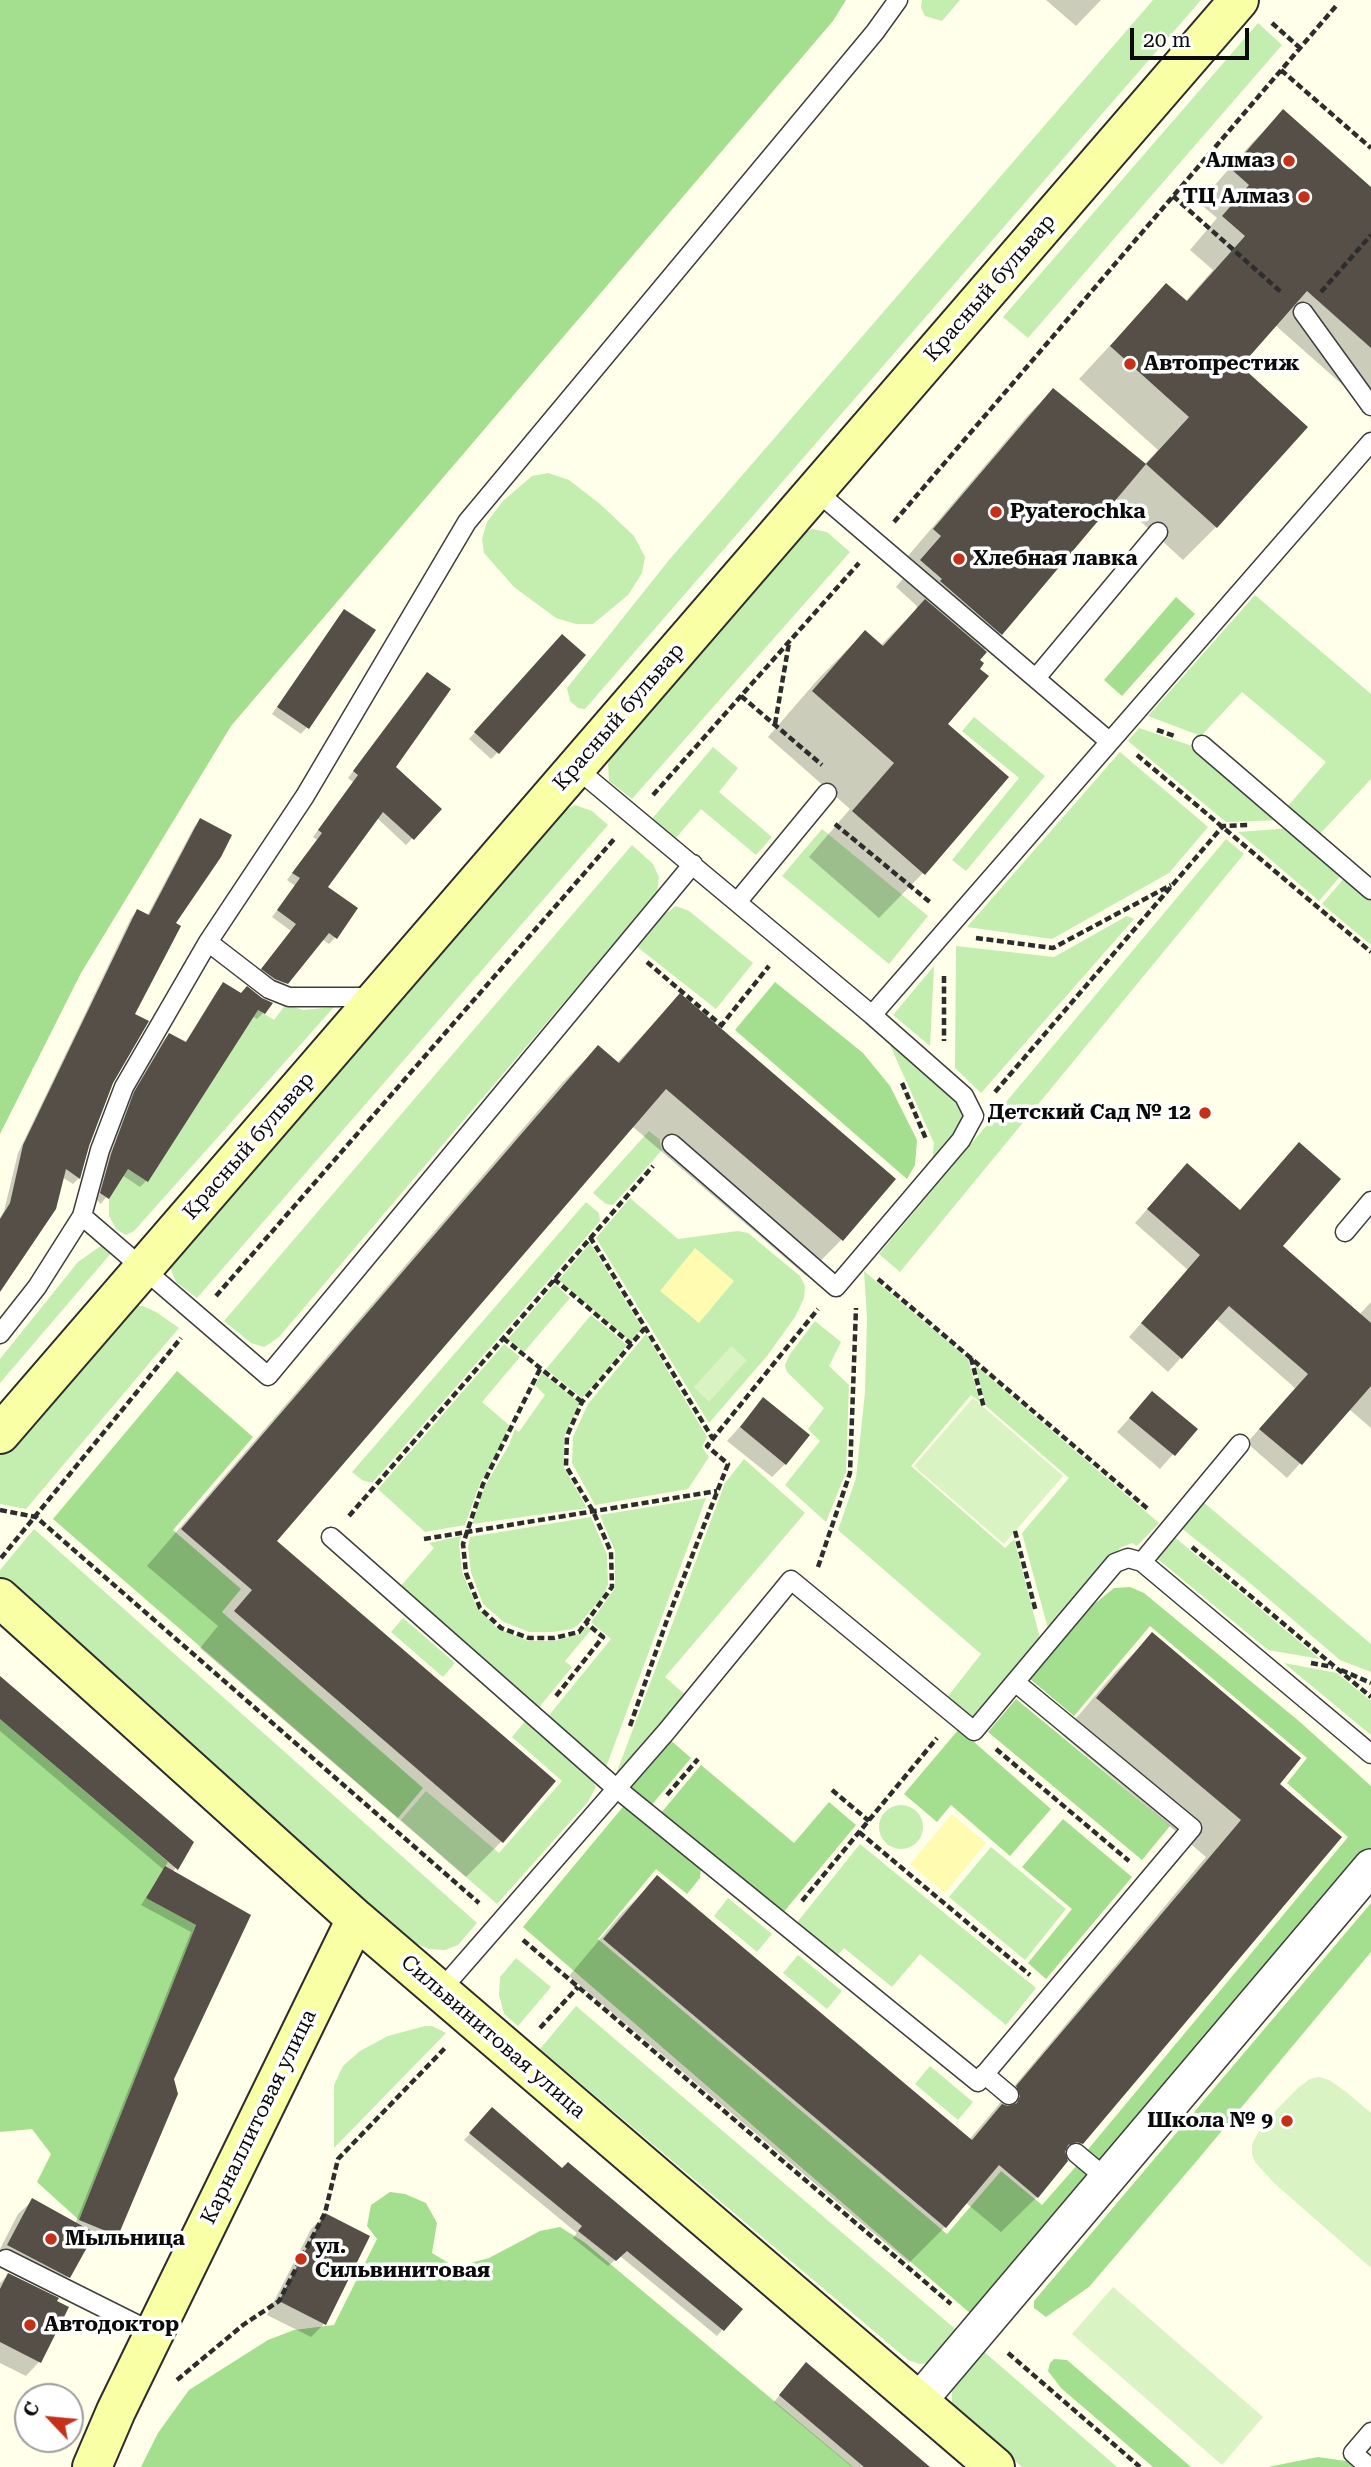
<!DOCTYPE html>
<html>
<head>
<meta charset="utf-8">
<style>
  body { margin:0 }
  #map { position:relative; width:1371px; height:2467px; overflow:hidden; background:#ffffea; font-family:"Roboto Serif",serif }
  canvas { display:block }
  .north { position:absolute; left:14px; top:2383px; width:70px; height:70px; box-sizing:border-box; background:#fff; border:2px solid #9d9d9d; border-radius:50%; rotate:296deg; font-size:19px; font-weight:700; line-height:28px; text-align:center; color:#0b0b0b }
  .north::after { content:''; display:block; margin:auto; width:24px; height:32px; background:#c73018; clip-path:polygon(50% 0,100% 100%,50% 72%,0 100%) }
  .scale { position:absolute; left:1130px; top:28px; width:119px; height:32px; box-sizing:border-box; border:4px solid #0b0b0b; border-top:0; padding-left:9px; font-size:21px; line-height:24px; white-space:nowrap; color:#0b0b0b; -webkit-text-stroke:5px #fff; paint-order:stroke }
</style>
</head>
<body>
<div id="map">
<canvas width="1371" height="2467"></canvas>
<div class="north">С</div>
<div class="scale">20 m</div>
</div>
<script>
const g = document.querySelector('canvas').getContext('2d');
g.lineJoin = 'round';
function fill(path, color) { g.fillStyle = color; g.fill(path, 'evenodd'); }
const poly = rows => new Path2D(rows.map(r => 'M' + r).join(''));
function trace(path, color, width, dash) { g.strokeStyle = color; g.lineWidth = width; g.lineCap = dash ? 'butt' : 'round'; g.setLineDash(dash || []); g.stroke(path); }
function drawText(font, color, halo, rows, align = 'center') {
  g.font = font + ' "Roboto Serif",serif'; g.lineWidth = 7; g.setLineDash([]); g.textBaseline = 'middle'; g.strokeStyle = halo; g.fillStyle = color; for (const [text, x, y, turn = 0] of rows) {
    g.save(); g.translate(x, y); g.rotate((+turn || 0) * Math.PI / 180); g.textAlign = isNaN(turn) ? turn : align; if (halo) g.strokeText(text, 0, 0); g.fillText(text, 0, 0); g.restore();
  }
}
const green = poly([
  [922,0,960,0,942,21,925,16,921,8],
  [1153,0,1201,0,585,709,578,708,570,701,567,688,669,560],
  [1258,23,1282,45,1028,338,1003,317],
  [548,473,569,480,600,504,634,536,645,557,642,573,628,595,593,624,576,624,556,618,514,587,484,553,482,539,487,522,503,501,532,476],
  [812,529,827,532,850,552,632,799,609,781,608,764,614,750,796,537],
  [1255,595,1371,694,1371,779,1319,835,1287,807,1326,762,1242,692,1201,736,1148,716],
  [974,717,1045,776,966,871,952,860,1019,778,962,731],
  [1139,728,1201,749,1284,820,1226,822,1128,741],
  [713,747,738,768,719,792,772,837,756,855,701,809,674,840,651,820],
  [1120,752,1208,827,1169,873,1052,939,967,927],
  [575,805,592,811,608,825,197,1298,176,1282,170,1267,180,1250,558,814],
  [1292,828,1343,873,1319,901,1238,832],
  [822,829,928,916,889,964,782,876],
  [1226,839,1244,854,900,1272,879,1254],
  [632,845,653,864,659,877,657,893,279,1337,264,1347,251,1343,224,1321],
  [1346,876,1371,898,1371,945,1322,904],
  [676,906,689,911,753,963,716,1009,636,946,658,919],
  [1127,916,1134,919,981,1093,955,1068,956,946,1054,957],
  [934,966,930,1046,893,1015],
  [286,1004,303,1010,334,1007,134,1231,126,1235,116,1229,109,1216,109,1199,128,1169,148,1182,258,1010,274,1020],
  [885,1034,946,1087,967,1113,953,1140,932,1164,934,1143],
  [649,1131,659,1139,662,1150,613,1205,606,1204,593,1193],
  [630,1198,678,1239,738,1231,748,1233,800,1276,805,1286,804,1298,795,1317,767,1356,709,1423,596,1238],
  [586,1202,599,1213,600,1221,373,1482,368,1482,362,1480,352,1472],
  [590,1243,642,1328,631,1341,559,1280],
  [102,1245,112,1252,0,1383,0,1359,78,1262],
  [864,1271,968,1359,980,1402,971,1395,911,1466,1005,1548,1014,1539,1041,1642,975,1723,945,1700,981,1654,838,1530,856,1478,865,1392,867,1318],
  [555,1284,570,1298,524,1352,508,1339],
  [133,1306,143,1306,156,1312,179,1328,26,1509,0,1504,0,1456],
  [591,1315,627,1345,582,1398,546,1369],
  [815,1321,841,1342,829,1366,849,1385,846,1472,826,1522,785,1485,820,1441,808,1429,824,1408,787,1372,785,1365,790,1354],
  [646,1334,707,1437,702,1447,709,1457,688,1489,595,1505,572,1463,573,1437,588,1404],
  [504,1344,520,1357,482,1402,509,1425,502,1444,480,1483,465,1525,425,1532,378,1489],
  [975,1365,1159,1523,1137,1546,1132,1543,1120,1548,1049,1632,1022,1533,1069,1478,986,1406],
  [542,1373,580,1403,564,1437,564,1468,587,1508,472,1524,485,1486,509,1445,515,1429,519,1432,545,1395,535,1385],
  [744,1459,805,1513,665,1677,688,1697,615,1777,725,1483],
  [706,1498,605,1770,546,1719,611,1639,591,1622,615,1588,615,1551,600,1515],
  [1202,1501,1371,1644,1371,1672,1340,1660,1250,1583,1180,1527],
  [591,1517,607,1555,608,1585,603,1596,579,1624,572,1629,553,1632,529,1632,504,1622,483,1604,471,1572,468,1547,470,1537],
  [34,1529,477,1923,458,1945,445,1950,429,1949,408,1940,0,1577,0,1570],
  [1172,1535,1320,1659,1268,1650,1154,1556],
  [461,1536,459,1543,462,1572,477,1608,498,1629,528,1641,554,1641,581,1634,587,1626,591,1630,565,1661,572,1667,537,1710,399,1588,434,1548,429,1543],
  [403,1618,455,1663,443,1677,391,1632],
  [1284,1663,1337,1673,1371,1701,1371,1735],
  [528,1718,586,1770,596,1787,587,1803,497,1904,401,1820,426,1791,499,1853,562,1781,512,1737],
  '879 1827a22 22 0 1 1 44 0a22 22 0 1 1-44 0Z',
  [860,1844,1036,1988,1006,2025,920,1954,892,1987,844,1948,835,1958,795,1925],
  [991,1847,1066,1909,1025,1960,949,1897],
  [728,1898,772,1934,757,1952,714,1916],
  [798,1955,842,1991,827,2009,783,1973],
  [516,1958,551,1987,518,2026,504,2014,499,1995,500,1977],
  [576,2006,960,2333,931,2363,920,2364,908,2360,540,2049],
  [425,2026,432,2026,446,2033,334,2148,334,2085,343,2066,360,2051,388,2036],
  [930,2066,973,2102,958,2120,915,2084],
  [982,2350,1117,2467,1022,2467,959,2413,952,2404,952,2392,956,2381]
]);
const forest = poly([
  [0,0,846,0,833,21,231,726,81,973,0,1134],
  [1176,597,1195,614,1122,696,1104,680],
  [775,982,863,1053,890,1086,917,1140,915,1165,907,1179,735,1030],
  [177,1371,253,1437,173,1530,241,1589,222,1612,423,1788,398,1818,53,1519],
  [1130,1587,1144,1593,1300,1722,1371,1786,1371,1849,1358,1869,1103,2166,1085,2153,1348,1837,1287,1783,1307,1758,1150,1626,1074,1716,1029,1678,1087,1610,1114,1588],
  [1016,1699,1170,1826,1142,1860,988,1732],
  [0,1719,168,1862,146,1898,196,1925,79,2220,37,2182,51,2154,32,2129,0,2132],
  [959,1729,1051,1809,1010,1856,951,1805,937,1822,904,1794],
  [668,1738,691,1758,650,1807,626,1787],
  [701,1765,794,1843,829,1802,856,1825,782,1914,661,1813],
  [627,1802,697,1860,701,1868,700,1878,687,1894,656,1869,598,1939,947,2234,1001,2171,1042,2205,1079,2163,1093,2175,978,2320,523,1927],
  [1063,1819,1132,1877,1046,1979,1028,1963,1072,1909,1022,1867],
  [1371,1903,1371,1952,1195,2163,1089,2287,1046,2317,1034,2308,1034,2301],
  [390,2192,405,2194,426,2203,437,2223,432,2253,455,2267,489,2258,540,2231,560,2227,584,2242,853,2467,141,2467,158,2433,189,2390,268,2340,294,2330,334,2325,377,2239,367,2226,371,2205],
  [1054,2359,1067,2360,1191,2467,1153,2467,1061,2388,1048,2371,1050,2363],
  [1318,2457,1346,2461,1353,2467,1268,2467]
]);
const sand = poly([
  [695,1248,734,1281,699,1323,660,1291],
  [952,1814,986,1843,945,1893,910,1864]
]);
const pitch = poly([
  [731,1346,747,1360,709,1402,694,1387],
  [973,1398,1063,1476,1004,1544,914,1466],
  [1319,2077,1329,2080,1345,2091,1371,2113,1371,2268,1274,2183,1255,2162,1252,2154,1252,2144,1258,2133,1278,2108,1299,2087,1310,2079],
  [1113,2287,1263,2417,1222,2465,1072,2334]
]);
const shadow = poly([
  [1046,0,1101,0,1076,26],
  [1283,112,1371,189,1371,410,1275,325,1238,366,1216,527,1183,560,1115,498,1000,633,983,651,945,724,1007,778,923,873,879,918,809,857,850,809,768,737,820,677,865,632,880,646,916,610,917,606,896,587,916,563,908,556,1027,416,1053,390,1144,465,1158,450,1079,379,1166,285,1185,302,1213,270,1190,250,1217,218,1199,203,1251,144],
  [344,611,307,727,301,734,272,714],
  [556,642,497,753,491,759,469,739],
  [421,681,394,767,440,809,406,845,377,818,325,888,355,908,335,938,329,944,322,939,280,990,256,976,291,931,272,917,295,886,287,880,317,840,313,837,353,782,348,778],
  [200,821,174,923,132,1014,79,1178,73,1184,62,1177,0,1289,0,1218,4,1211,18,1153,131,918,137,911,147,916,194,827],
  [223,984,263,1013,257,1019,252,1016,146,1181,140,1187,122,1175,101,1204,95,1199,105,1162,128,1100,163,1041,169,1035,185,1043,217,991],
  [680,995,893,1179,841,1240,806,1276,632,1126,275,1541,502,1841,466,1877,200,1648,218,1626,147,1566,562,1083,598,1047,617,1063],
  [1174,1179,1280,1246,1359,1315,1371,1302,1371,1428,1349,1409,1287,1478,1247,1443,1295,1388,1216,1319,1168,1372,1129,1337,1188,1270,1135,1223],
  [1152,1393,1195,1429,1160,1469,1117,1432],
  [764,1400,785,1464,772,1477,727,1441],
  [1152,1635,1277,1784,1082,2143,1066,2159,1037,2197,1001,2232,966,2203,945,2227,909,2263,569,1976,622,1913,658,1877,969,2140,1206,1857,1062,1735,1116,1671],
  [0,1678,192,1842,173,1872,249,1916,172,2079,116,2235,110,2241,92,2234,68,2277,55,2291,0,2262,0,2249,18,2214,32,2201,75,2224,191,1932,141,1905,164,1870,0,1731],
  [486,2116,740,2309,717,2336,620,2256,608,2266,573,2238,577,2233,464,2140],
  [325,2215,324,2324,311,2337,267,2315,311,2229],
  [8,2275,39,2362,26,2376,0,2363,0,2283],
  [800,2370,927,2467,852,2467,774,2402]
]);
const building = poly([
  [1283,109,1371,187,1371,348,1307,291,1241,366,1308,427,1217,528,1146,464,1189,417,1110,346,1166,283,1187,301,1245,236,1222,216,1249,185,1231,169],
  [1053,388,1146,464,1002,635,940,581,942,579,920,560,941,536,933,529],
  [925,599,987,652,980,660,984,663,980,669,989,676,948,724,1009,777,925,875,852,811,894,763,812,691,865,630,883,646],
  [344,609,376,630,309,729,277,707],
  [562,634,586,655,499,754,474,732],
  [427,672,451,689,396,767,442,809,414,840,383,812,328,887,358,908,337,939,329,933,288,984,275,979,261,969,296,924,277,910,300,878,292,873,322,833,318,830,358,775,353,771],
  [200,818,232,835,221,857,176,923,181,926,135,1014,149,1021,113,1083,89,1146,80,1179,66,1169,56,1209,0,1292,0,1219,10,1203,23,1145,137,909,149,915],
  [223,982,241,993,247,986,262,998,273,1003,265,1014,258,1010,148,1182,128,1169,109,1199,100,1193,111,1154,134,1092,169,1033,186,1042],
  [680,993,896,1179,843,1241,666,1089,277,1541,556,1781,503,1843,234,1611,252,1590,181,1529,598,1045,619,1063],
  [1299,1142,1341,1179,1283,1246,1371,1323,1371,1386,1302,1465,1259,1429,1308,1374,1229,1306,1182,1359,1141,1323,1200,1255,1147,1209,1187,1163,1240,1210],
  [1152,1391,1198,1429,1175,1456,1129,1418],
  [763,1397,810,1435,786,1465,740,1427],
  [1152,1632,1301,1758,1280,1784,1342,1837,1083,2144,1077,2142,1068,2145,1065,2152,1068,2161,1038,2198,999,2165,946,2228,603,1939,657,1875,972,2140,1002,2104,1008,2106,1017,2103,1020,2096,1016,2086,1241,1820,1096,1698],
  [0,1676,194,1842,178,1870,0,1719],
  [165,1866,251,1915,174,2079,178,2094,118,2236,79,2220,196,1925,146,1898],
  [492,2107,562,2168,568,2162,743,2309,724,2331,627,2251,616,2261,578,2231,582,2226,469,2133],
  [32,2198,95,2233,70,2278,7,2245],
  [325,2213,370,2236,326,2325,279,2301],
  [8,2273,59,2298,57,2301,69,2307,41,2363,0,2342,0,2289],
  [806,2362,869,2415,930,2467,864,2467,779,2395]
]);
const path = poly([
  [1272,23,1300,48],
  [1281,70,1371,148],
  [1173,196,1282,293],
  [1321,292,1371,235],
  [894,522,1336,6],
  [741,696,822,765],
  [775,724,789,643],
  [1157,730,1175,736],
  [1137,755,1371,952],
  [653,795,859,563],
  [835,824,931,903],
  [976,938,1053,948,1171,885],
  [647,962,721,1025],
  [944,976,944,1041],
  [720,1027,769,966],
  [902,1083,926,1139],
  [995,1092,1223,826,1249,825],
  [590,1237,713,1439],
  [554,1279,631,1344],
  [878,1279,1148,1509],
  [216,1296,615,838],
  [503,1338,582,1402],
  [971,1358,984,1408],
  [540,1369,483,1484,463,1544,466,1573,480,1608,501,1628,529,1638,554,1638,579,1632,612,1587,611,1552,593,1511,566,1466,567,1436,582,1402,645,1328],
  [0,1510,36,1517,479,1903],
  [349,1516,653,1166],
  [1015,1531,1036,1612],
  [424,1539,717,1491],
  [1192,1547,1371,1697],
  [1,1558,181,1338],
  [818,1567,850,1473,856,1308],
  [1311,1663,1333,1667],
  [1341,1670,1371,1683],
  [556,1696,603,1637,586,1623],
  [630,1726,667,1620,728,1464,707,1446,818,1309],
  [996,1749,1129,1861],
  [832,1790,869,1821],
  [667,1795,698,1759],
  [859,1832,1030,1975],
  [802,1901,937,1738],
  [523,1940,951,2304],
  [540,2028,578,1987],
  [1008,2353,1140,2467],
  [177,2380,243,2325,279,2301,325,2213,338,2159,446,2047]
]);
const lane = poly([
  [1303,312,1371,406],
  [815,490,1110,742],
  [1036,678,1158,532],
  [1202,745,1371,890],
  [576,768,872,1015,1371,442],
  [738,901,827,793],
  [208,942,269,989,289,997,376,997],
  [672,1144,836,1287,961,1140,974,1116,964,1096,872,1015],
  [82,1216,268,1376,693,864],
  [1345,1232,1371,1201],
  [0,1334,37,1287,82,1216,100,1150,124,1087,208,942,305,796,467,522,875,32,898,0],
  [331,1537,610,1783,978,2082,1192,1828,1015,1682,1115,1563,1128,1558,1142,1562,1371,1754],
  [1142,1562,1240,1444],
  [440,1991,666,1732,791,1580,974,1731,1015,1682],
  [984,2074,1009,2095],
  [1076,2153,1107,2179],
  [6,2259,154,2333],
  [1369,2467,1353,2453,1371,2432]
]);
const street = poly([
  [918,2402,1371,1867]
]);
const secondary = poly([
  [0,1434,1239,0],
  [0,1598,356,1919,995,2467],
  [92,2467,116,2411,356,1919]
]);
const markers = [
  [1289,161,7,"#c73018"],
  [1304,197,7,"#c73018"],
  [1130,364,7,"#c73018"],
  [996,512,7,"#c73018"],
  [959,559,7,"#c73018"],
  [1205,1113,7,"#c73018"],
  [1287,2121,7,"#c73018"],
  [51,2239,7,"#c73018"],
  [301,2259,7,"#c73018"],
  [30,2325,7,"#c73018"]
];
const poiNames = [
  ["Алмаз",1275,161,"right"],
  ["ТЦ Алмаз",1290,197,"right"],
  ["Автопрестиж",1144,364],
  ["Pyaterochka",1010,512],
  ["Хлебная лавка",973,559],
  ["Детский Сад № 12",1191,1113,"right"],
  ["Школа № 9",1273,2121,"right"],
  ["Мыльница",65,2239],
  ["ул.",315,2247],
  ["Сильвинитовая",315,2271],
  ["Автодоктор",44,2325]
];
const streetNames = [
  ["Красный бульвар",990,288,-49],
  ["Красный бульвар",619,717,-49],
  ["Красный бульвар",249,1146,-49],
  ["Сильвинитовая улица",493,2037,41],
  ["Карналлитовая улица",259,2117,-64]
];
fill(green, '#c4edb0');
fill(forest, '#a3df8e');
fill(sand, '#fffcb2');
fill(pitch, '#d9f3c3');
fill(shadow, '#0003');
fill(building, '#554f47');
trace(lane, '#3e3e3e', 21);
trace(street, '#3e3e3e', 38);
trace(secondary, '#2d2d2d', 42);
trace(path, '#2d2d2d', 4.5, [7, 3.5]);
trace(lane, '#fff', 18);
trace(street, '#fff', 35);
trace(secondary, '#f8ffa5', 38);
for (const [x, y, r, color] of markers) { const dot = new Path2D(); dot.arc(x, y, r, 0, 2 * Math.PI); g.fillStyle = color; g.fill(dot); trace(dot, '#fff', 2.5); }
drawText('bold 21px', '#0b0b0b', '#fff', poiNames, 'left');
drawText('21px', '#0b0b0b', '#fff', streetNames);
</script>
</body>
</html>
